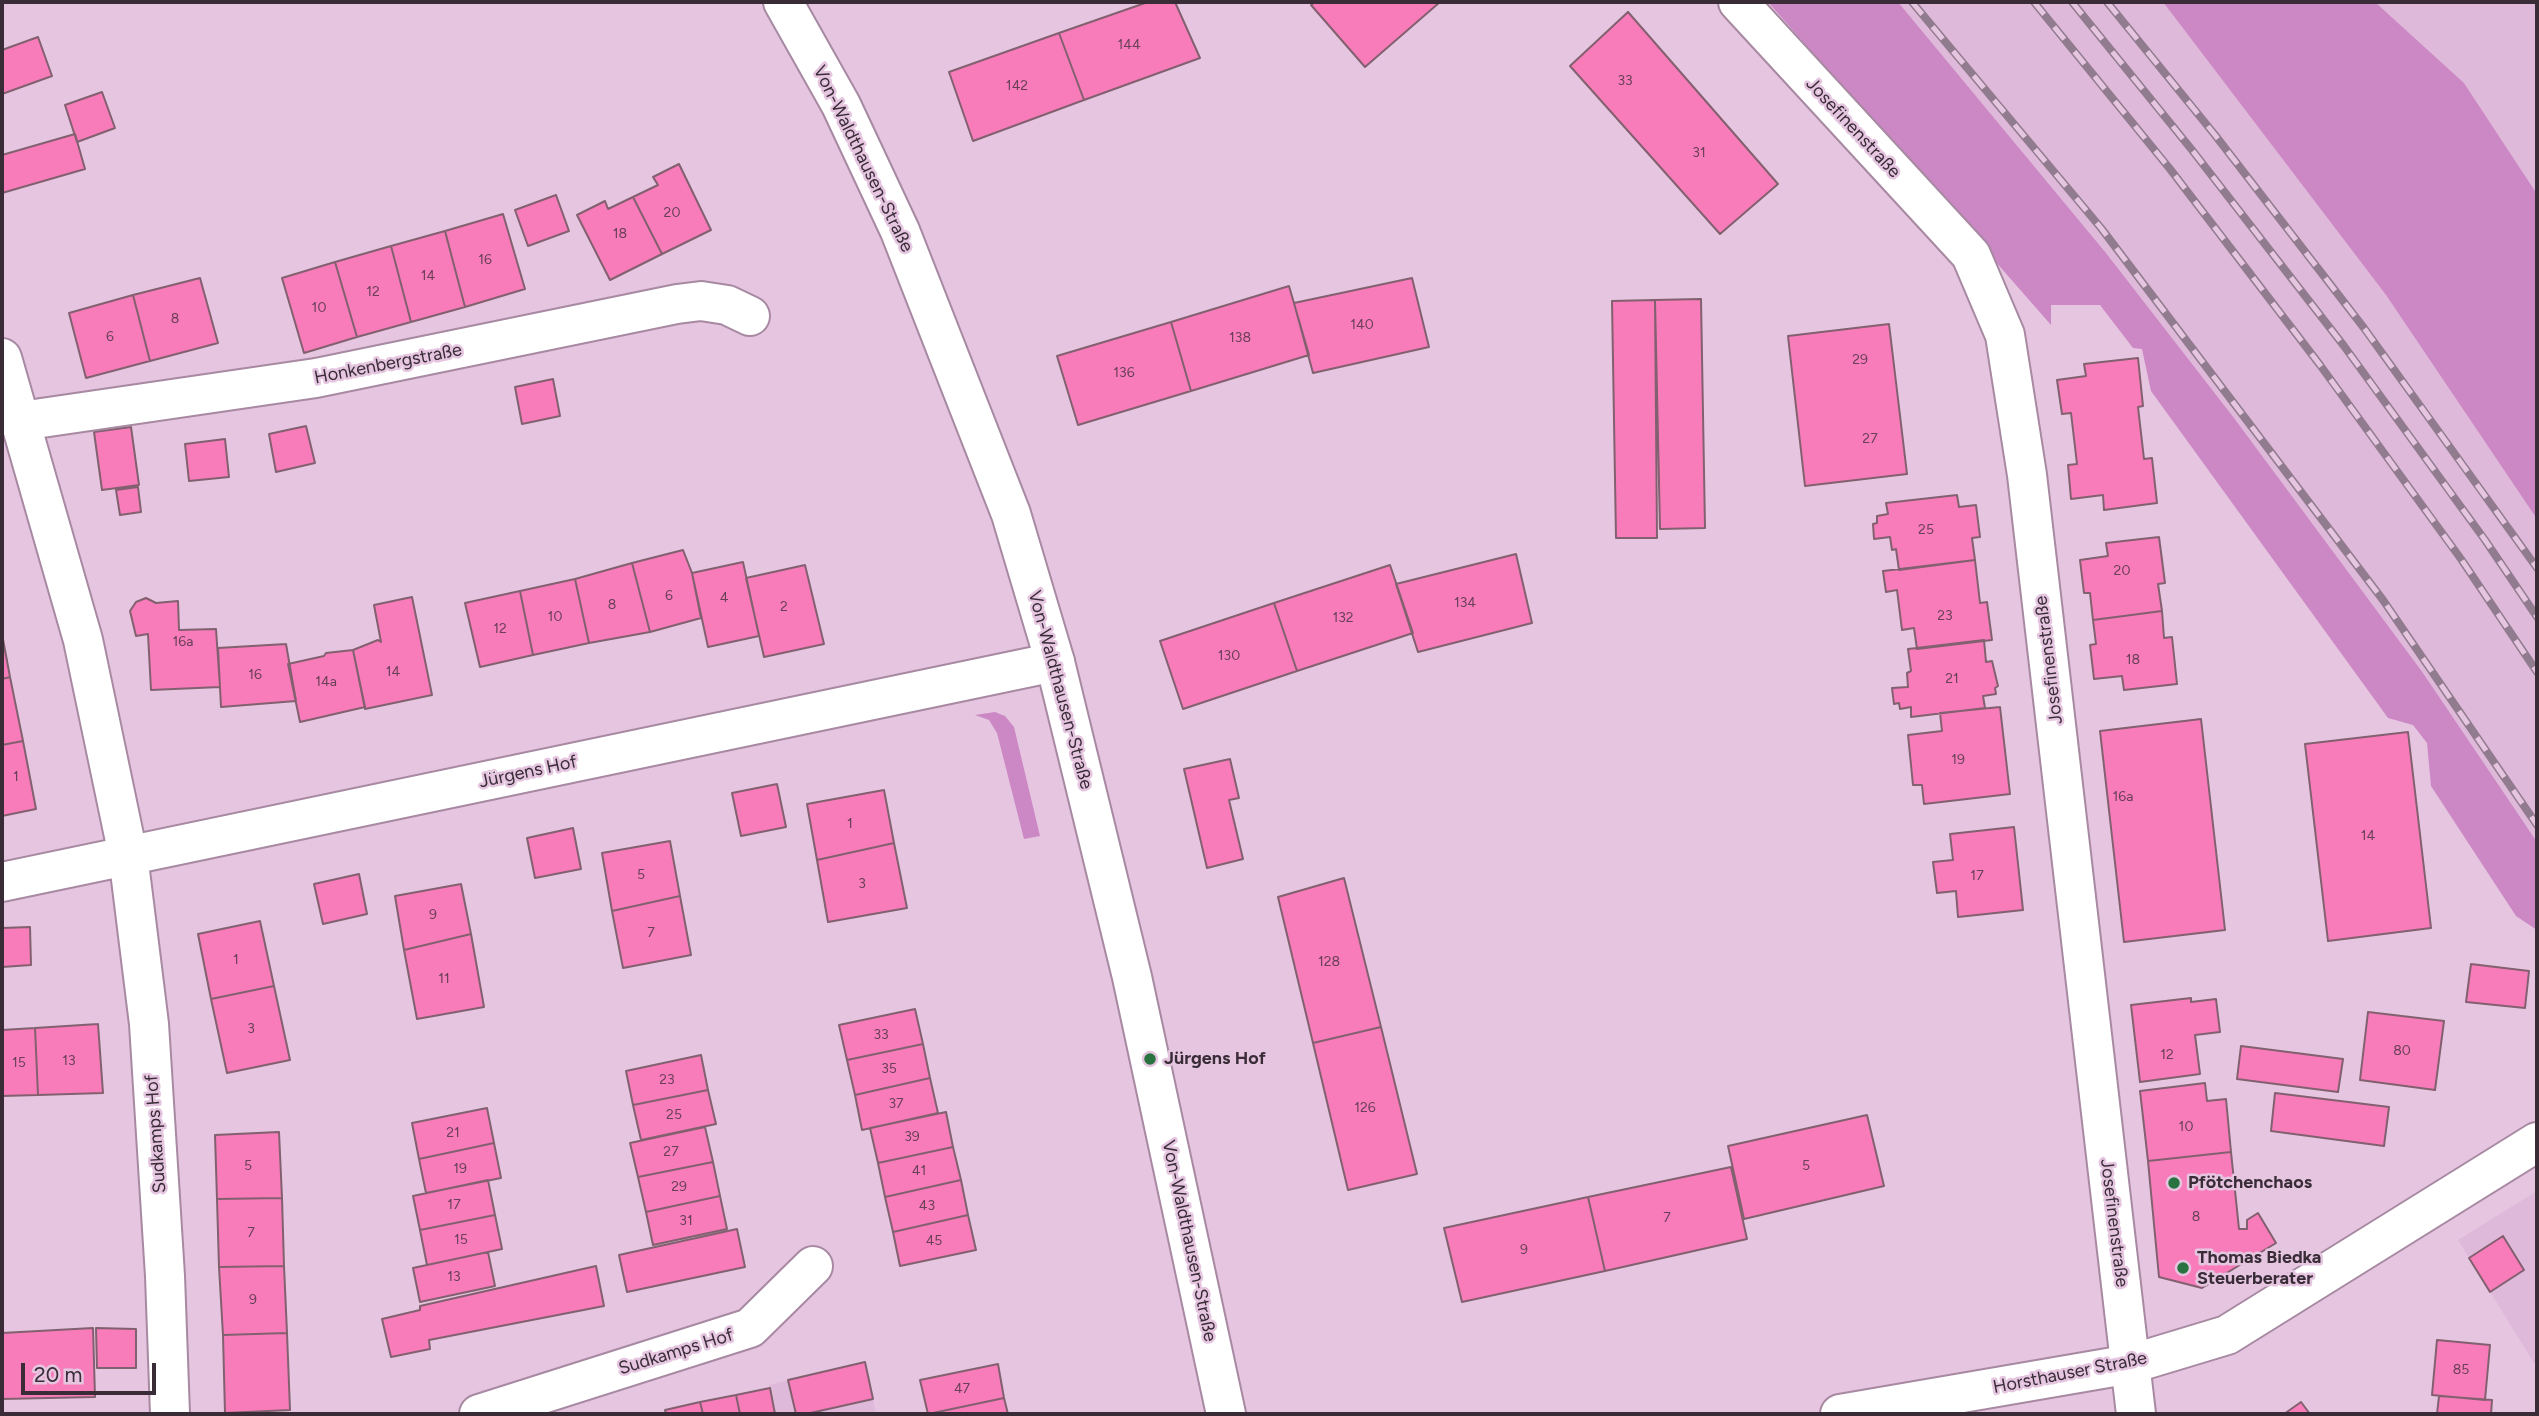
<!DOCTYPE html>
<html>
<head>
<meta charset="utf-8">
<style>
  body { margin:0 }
  #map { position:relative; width:2539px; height:1416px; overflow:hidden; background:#e5c5e0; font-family:Figtree,sans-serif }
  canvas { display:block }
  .frame { position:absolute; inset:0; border:4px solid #392c37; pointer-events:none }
  .scale { position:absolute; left:21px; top:1363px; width:135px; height:32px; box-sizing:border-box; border:4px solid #392c37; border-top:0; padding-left:9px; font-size:21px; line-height:24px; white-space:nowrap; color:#392c37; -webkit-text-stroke:5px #e5c5e0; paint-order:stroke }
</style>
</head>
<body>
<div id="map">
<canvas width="2539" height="1416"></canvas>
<div class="frame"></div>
<div class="scale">20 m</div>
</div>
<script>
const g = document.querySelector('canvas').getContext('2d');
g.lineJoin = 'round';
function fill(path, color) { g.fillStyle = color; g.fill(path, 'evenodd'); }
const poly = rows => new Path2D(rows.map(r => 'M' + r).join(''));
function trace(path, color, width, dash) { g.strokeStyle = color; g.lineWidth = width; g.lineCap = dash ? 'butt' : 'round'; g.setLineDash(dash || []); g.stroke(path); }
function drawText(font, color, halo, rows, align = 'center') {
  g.font = font + ' Figtree,sans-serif'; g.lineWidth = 5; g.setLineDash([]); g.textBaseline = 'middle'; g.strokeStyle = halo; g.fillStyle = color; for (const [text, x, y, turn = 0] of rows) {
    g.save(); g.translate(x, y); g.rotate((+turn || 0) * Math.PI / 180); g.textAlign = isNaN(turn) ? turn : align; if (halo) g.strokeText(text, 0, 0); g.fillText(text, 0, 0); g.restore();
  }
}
const built = poly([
  [1898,2,2163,2,2386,295,2537,519,2537,842,2423,673,2234,418,2106,253],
  [2375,2,2537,2,2537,194,2464,83],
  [2537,1191,2537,1360,2534,1363,2458,1240],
  [865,1362,876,1414,775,1414,769,1385]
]);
const green = poly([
  [1768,2,1898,2,2106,253,2234,418,2423,673,2537,842,2537,930,2516,916,2431,786,2427,743,2413,725,2388,718,2151,391,2142,349,2133,348,2100,305,2051,305,2051,325],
  [2163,2,2375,2,2464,83,2537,194,2537,519,2386,295],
  [995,712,1005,716,1014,727,1040,836,1024,839,997,733,989,720,975,715]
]);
const building = poly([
  [1148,2,1175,2,1200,58,1084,100,1059,33,1148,2],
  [1315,2,1440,2,1365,67,1311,5,1315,2],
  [1628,12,1778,184,1720,234,1570,66,1628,12],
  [1059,33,1084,100,973,141,949,72,1059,33],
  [38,37,52,76,2,94,2,50,38,37],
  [102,92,115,128,77,142,65,105,102,92],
  [75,134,85,169,2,193,2,155,75,134],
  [679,164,711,230,662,254,633,197,658,185,653,177,679,164],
  [556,195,569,231,528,246,515,210,556,195],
  [633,197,662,254,610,280,577,215,605,201,608,209,633,197],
  [503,214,525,289,465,307,445,231,503,214],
  [445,231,465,307,411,322,391,246,445,231],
  [391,246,411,322,357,337,335,262,391,246],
  [335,262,357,337,304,353,282,278,335,262],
  [200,278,218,343,150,361,133,295,200,278],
  [1412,278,1429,347,1313,373,1294,303,1412,278],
  [1289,286,1309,355,1191,391,1171,322,1289,286],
  [133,295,150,361,86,378,69,313,133,295],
  [1701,299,1705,528,1660,529,1655,300,1701,299],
  [1655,300,1657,538,1616,538,1612,301,1655,300],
  [1171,322,1191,391,1078,425,1057,356,1171,322],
  [1889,324,1907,474,1805,486,1788,336,1889,324],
  [2138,358,2143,406,2138,407,2144,459,2152,458,2157,503,2104,510,2103,495,2071,499,2068,465,2077,464,2071,413,2062,414,2057,380,2086,376,2084,364,2138,358],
  [553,379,560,416,522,424,515,387,553,379],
  [306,426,315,463,276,472,269,434,306,426],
  [131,427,139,485,102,490,94,432,131,427],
  [225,439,229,477,189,481,185,444,225,439],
  [138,487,141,512,120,515,116,490,138,487],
  [1957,495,1959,507,1976,505,1980,537,1972,538,1975,560,1899,570,1896,549,1892,550,1890,537,1874,539,1873,524,1877,523,1877,516,1888,514,1886,503,1957,495],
  [2159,537,2165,583,2158,584,2162,611,2093,620,2090,593,2084,593,2080,560,2108,556,2106,543,2159,537],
  [683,550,692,573,701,618,650,632,632,563,683,550],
  [1516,554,1532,623,1418,652,1396,584,1516,554],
  [1975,560,1980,603,1987,602,1992,640,1917,649,1914,628,1902,630,1897,590,1886,592,1883,571,1975,560],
  [743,562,759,636,708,647,692,573,743,562],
  [632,563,650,632,589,643,575,579,632,563],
  [805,565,824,644,764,657,746,578,805,565],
  [1390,565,1413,633,1297,671,1274,603,1390,565],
  [575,579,589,643,533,655,520,591,575,579],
  [520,591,533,655,480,667,465,603,520,591],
  [412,597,432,695,365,709,353,650,378,640,381,642,374,605,412,597],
  [146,598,156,603,178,601,179,630,216,629,220,687,151,690,148,634,136,636,130,611,136,602,146,598],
  [1274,603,1297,671,1183,709,1160,641,1274,603],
  [2162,611,2164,638,2172,637,2177,684,2124,690,2122,676,2094,679,2090,645,2096,644,2093,620,2162,611],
  [2,634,10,677,2,679,2,634],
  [1984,640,1986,662,1992,661,1998,686,1995,688,1996,694,1983,696,1985,708,1911,717,1911,707,1900,709,1899,703,1894,704,1892,688,1908,687,1907,673,1911,671,1908,649,1984,640],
  [286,644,296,701,221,707,218,648,286,644],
  [353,650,365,707,300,722,288,664,324,656,326,653,353,650],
  [10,677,23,741,2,745,2,679,10,677],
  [2000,707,2010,794,1924,804,1922,785,1913,785,1908,735,1942,731,1940,713,2000,707],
  [2201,719,2225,930,2124,942,2100,731,2201,719],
  [2408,732,2431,928,2328,941,2305,744,2408,732],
  [23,741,36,809,2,816,2,745,23,741],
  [1230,759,1239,798,1229,800,1243,859,1207,868,1184,769,1230,759],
  [777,784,786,827,741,836,732,793,777,784],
  [884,790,894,843,817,860,807,804,884,790],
  [2014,827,2023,910,1958,917,1956,891,1937,893,1933,862,1953,860,1950,834,2014,827],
  [573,828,581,869,535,878,527,838,573,828],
  [670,841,680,896,612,911,602,853,670,841],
  [894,843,907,908,828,922,817,860,894,843],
  [359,874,367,914,323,924,314,884,359,874],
  [1344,878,1381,1027,1313,1043,1278,897,1344,878],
  [461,884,471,934,404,950,395,896,461,884],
  [680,896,691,955,623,968,612,911,680,896],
  [260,921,274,986,211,999,198,934,260,921],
  [30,927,31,965,2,967,2,928,30,927],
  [471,934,484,1007,417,1019,404,950,471,934],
  [2471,964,2529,971,2525,1008,2466,1002,2471,964],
  [274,986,290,1060,227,1073,211,999,274,986],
  [2191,998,2191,1002,2216,999,2220,1032,2195,1035,2200,1074,2140,1082,2131,1005,2191,998],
  [915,1009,923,1044,847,1060,839,1025,915,1009],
  [2368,1012,2444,1021,2435,1090,2360,1080,2368,1012],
  [98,1024,103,1093,38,1095,35,1028,98,1024],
  [1381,1027,1417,1174,1348,1190,1313,1043,1381,1027],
  [35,1028,38,1095,2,1096,2,1030,35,1028],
  [923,1044,930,1078,855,1095,847,1060,923,1044],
  [2241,1046,2343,1059,2338,1092,2237,1079,2241,1046],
  [701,1055,708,1090,633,1105,626,1071,701,1055],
  [930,1078,938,1113,862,1130,855,1095,930,1078],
  [2205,1083,2207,1101,2226,1099,2231,1152,2148,1161,2140,1091,2205,1083],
  [708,1090,716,1124,641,1140,633,1105,708,1090],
  [2275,1093,2389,1107,2384,1146,2271,1131,2275,1093],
  [487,1108,494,1143,419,1159,412,1123,487,1108],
  [946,1112,953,1147,878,1163,870,1128,946,1112],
  [1867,1115,1884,1186,1744,1219,1728,1146,1867,1115],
  [705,1127,713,1162,638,1177,630,1143,705,1127],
  [279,1132,282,1198,217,1199,215,1135,279,1132],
  [494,1143,501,1178,426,1193,419,1159,494,1143],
  [953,1147,961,1180,885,1197,878,1163,953,1147],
  [2231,1152,2239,1229,2247,1229,2247,1220,2258,1213,2276,1243,2202,1288,2159,1277,2148,1161,2231,1152],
  [713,1162,720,1196,646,1212,638,1177,713,1162],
  [1731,1167,1747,1239,1605,1271,1588,1197,1731,1167],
  [488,1180,495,1215,420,1230,413,1196,488,1180],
  [961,1180,968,1215,893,1232,885,1197,961,1180],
  [720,1196,727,1229,653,1245,646,1212,720,1196],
  [1588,1197,1605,1271,1462,1302,1444,1228,1588,1197],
  [282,1198,284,1266,219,1267,217,1199,282,1198],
  [495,1215,502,1249,427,1265,420,1230,495,1215],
  [968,1215,976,1250,900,1266,893,1232,968,1215],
  [737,1229,745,1267,627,1292,619,1255,737,1229],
  [2503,1236,2524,1270,2490,1292,2469,1258,2503,1236],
  [488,1252,495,1286,420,1302,413,1268,488,1252],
  [284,1266,287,1333,223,1335,219,1267,284,1266],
  [596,1266,604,1306,429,1340,430,1349,391,1357,382,1319,420,1310,420,1306,596,1266],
  [93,1328,95,1397,2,1399,2,1333,93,1328],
  [96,1328,136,1329,136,1368,97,1368,96,1328],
  [287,1333,290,1410,225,1413,223,1335,287,1333],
  [2437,1340,2490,1345,2485,1400,2432,1395,2437,1340],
  [865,1362,873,1399,806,1414,796,1414,788,1380,865,1362],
  [998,1364,1004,1398,928,1414,920,1380,998,1364],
  [770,1388,775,1414,740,1414,736,1395,770,1388],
  [736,1395,740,1414,703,1414,700,1402,736,1395],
  [2439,1396,2492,1400,2491,1414,2437,1414,2439,1396],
  [1004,1398,1008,1414,928,1414,1004,1398],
  [700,1402,703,1414,666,1414,665,1410,700,1402],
  [2301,1402,2310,1414,2284,1414,2301,1402]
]);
const minor = poly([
  [1738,2,1971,255,2005,335,2027,475,2136,1414],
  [2,358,83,640,128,855,149,1024,165,1276,170,1414],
  [21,421,316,378,677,304,701,301,727,305,750,316],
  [2,882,1055,662],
  [479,1414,750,1328,813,1266]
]);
const tertiary = poly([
  [783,2,841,105,900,231,1011,514,1055,662,1132,977,1226,1414]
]);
const secondary = poly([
  [1840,1414,2131,1364,2227,1335,2537,1142]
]);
const rail = poly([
  [1912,2,2101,228,2383,600,2537,825],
  [2034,2,2170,169,2320,365,2461,559,2537,672],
  [2072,2,2192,150,2344,346,2485,540,2537,617],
  [2107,2,2215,135,2364,328,2537,568]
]);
const markers = [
  [1150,1059,7,"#297341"],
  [2174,1183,7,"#297341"],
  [2183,1268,7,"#297341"]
];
const numberNames = [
  ["144",1129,45],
  ["33",1625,81],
  ["142",1017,86],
  ["31",1699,153],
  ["20",672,213],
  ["18",620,234],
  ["16",485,260],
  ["14",428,276],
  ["12",373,292],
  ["10",319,308],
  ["8",175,319],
  ["140",1362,325],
  ["6",110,337],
  ["138",1240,338],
  ["29",1860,360],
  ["136",1124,373],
  ["27",1870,439],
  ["25",1926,530],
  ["20",2122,571],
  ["6",669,596],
  ["4",724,598],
  ["134",1465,603],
  ["8",612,605],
  ["2",784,607],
  ["23",1945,616],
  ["10",555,617],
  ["132",1343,618],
  ["12",500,629],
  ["16a",183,642],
  ["130",1229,656],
  ["18",2133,660],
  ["14",393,672],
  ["16",255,675],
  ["21",1952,679],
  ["14a",326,682],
  ["19",1958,760],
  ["1",16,777],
  ["16a",2123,797],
  ["1",850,824],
  ["14",2368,836],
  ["5",641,875],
  ["17",1977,876],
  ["3",862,884],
  ["9",433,915],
  ["7",651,933],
  ["1",236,960],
  ["128",1329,962],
  ["11",444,979],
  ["3",251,1029],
  ["33",881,1035],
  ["80",2402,1051],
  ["12",2167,1055],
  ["13",69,1061],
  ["15",19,1063],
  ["35",889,1069],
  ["23",667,1080],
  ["37",896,1104],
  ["126",1365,1108],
  ["25",674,1115],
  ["10",2186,1127],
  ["21",453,1133],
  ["39",912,1137],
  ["27",671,1152],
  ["5",248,1166],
  ["5",1806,1166],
  ["19",460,1169],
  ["41",919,1171],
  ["29",679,1187],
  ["17",454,1205],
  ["43",927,1206],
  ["8",2196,1217],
  ["7",1667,1218],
  ["31",686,1221],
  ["7",251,1233],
  ["15",461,1240],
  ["45",934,1241],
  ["9",1524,1250],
  ["13",454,1277],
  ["9",253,1300],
  ["85",2461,1370],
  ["47",962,1389]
];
const streetNames = [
  ["Josefinenstraße",1853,128,47],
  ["Von-Waldthausen-Straße",863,159,64],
  ["Honkenbergstraße",388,364,-11],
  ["Josefinenstraße",2049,660,-97],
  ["Von-Waldthausen-Straße",1060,690,75],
  ["Jürgens Hof",528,772,-12],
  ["Sudkamps Hof",156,1134,-94],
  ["Josefinenstraße",2114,1223,83],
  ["Von-Waldthausen-Straße",1189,1241,78],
  ["Sudkamps Hof",676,1352,-17],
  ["Horsthauser Straße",2070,1373,-11]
];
const poiNames = [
  ["Jürgens Hof",1164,1059],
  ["Pfötchenchaos",2188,1183],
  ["Thomas Biedka",2197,1258],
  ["Steuerberater",2197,1279]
];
fill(built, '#dfb9d9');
fill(green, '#cc88c4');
fill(building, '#f97cba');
trace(building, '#83606f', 2);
trace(minor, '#a789a2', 42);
trace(tertiary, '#a789a2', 42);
trace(secondary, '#a789a2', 42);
trace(minor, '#fff', 38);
trace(tertiary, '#fff', 38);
trace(secondary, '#fff', 38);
trace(rail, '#917b8e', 8);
trace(rail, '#e5c5e0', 5, [16]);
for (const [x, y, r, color] of markers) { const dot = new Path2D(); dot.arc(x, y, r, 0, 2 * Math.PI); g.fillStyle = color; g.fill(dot); trace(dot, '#e5c5e0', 2.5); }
drawText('14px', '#694058', null, numberNames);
drawText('18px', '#392c37', '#e5c5e0', streetNames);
drawText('bold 18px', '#392c37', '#e5c5e0', poiNames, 'left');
</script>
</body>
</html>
